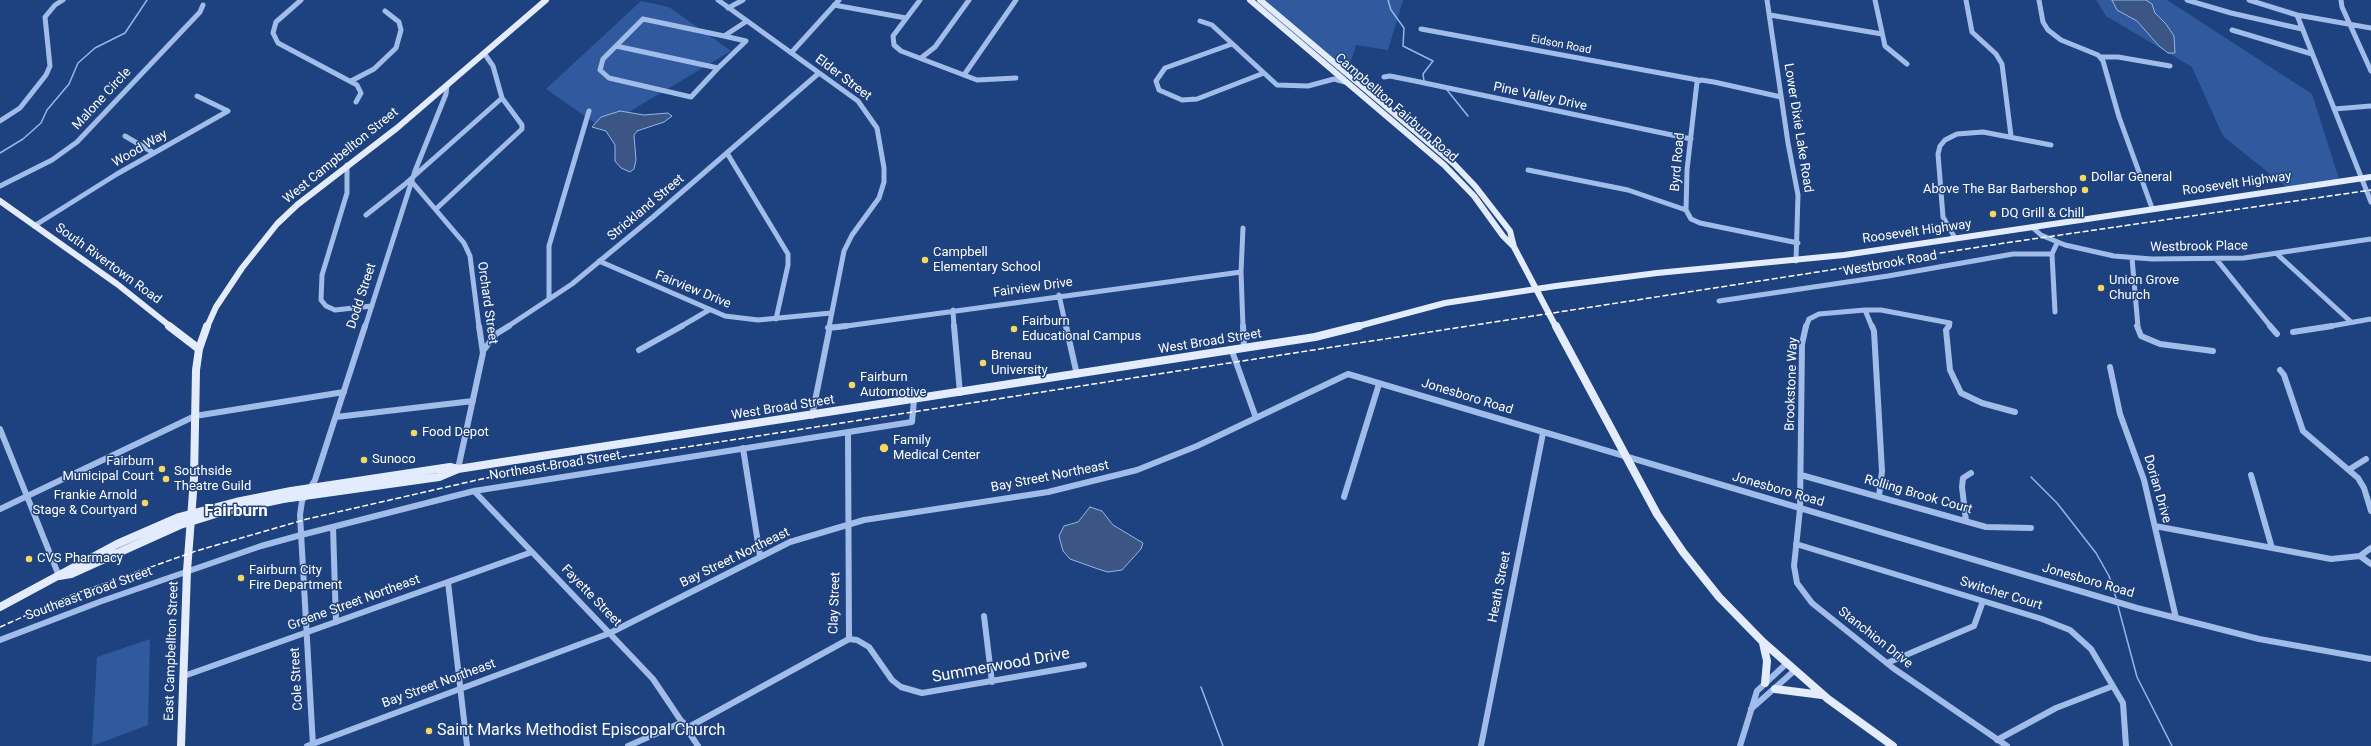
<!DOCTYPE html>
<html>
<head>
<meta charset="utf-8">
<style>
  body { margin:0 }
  canvas { display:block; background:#1e417f }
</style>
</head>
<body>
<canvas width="2371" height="746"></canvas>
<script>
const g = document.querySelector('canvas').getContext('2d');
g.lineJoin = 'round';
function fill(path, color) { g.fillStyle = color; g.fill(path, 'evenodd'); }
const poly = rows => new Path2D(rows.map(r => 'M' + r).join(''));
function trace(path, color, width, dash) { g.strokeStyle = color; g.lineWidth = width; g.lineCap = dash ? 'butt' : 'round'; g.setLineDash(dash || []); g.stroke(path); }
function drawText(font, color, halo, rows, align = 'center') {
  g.font = font + ' Roboto,sans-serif'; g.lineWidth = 3; g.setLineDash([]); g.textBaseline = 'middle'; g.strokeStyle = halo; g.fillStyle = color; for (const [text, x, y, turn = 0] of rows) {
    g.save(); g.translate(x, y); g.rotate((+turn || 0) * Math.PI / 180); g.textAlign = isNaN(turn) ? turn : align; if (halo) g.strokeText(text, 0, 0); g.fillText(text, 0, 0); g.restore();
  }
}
const green = poly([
  [1253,0,1403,0,1388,50,1356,45,1345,79],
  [2096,0,2167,0,2312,94,2340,182,2290,190,2223,136,2192,67,2106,16],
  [641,1,669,7,731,51,602,128,546,89],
  [150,639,148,725,92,746,97,657]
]);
const water = poly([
  [2112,0,2146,0,2152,4,2155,13,2166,24,2174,36,2175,53,2168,53,2159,46,2137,21,2117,10,2112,0],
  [620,111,644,115,668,113,672,116,664,122,637,131,634,135,636,160,634,169,630,172,621,168,615,161,615,145,606,131,592,127,601,117,620,111],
  [1090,507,1102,511,1113,525,1143,543,1141,549,1122,570,1108,572,1101,570,1070,559,1063,551,1059,536,1064,526,1078,522,1090,507]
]);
const stream = poly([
  [1388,0,1391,10,1404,28,1403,46,1433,61,1423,74,1424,81],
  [1447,90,1468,116],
  [0,153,23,139,41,123,47,110,69,84,78,63,95,48,125,33,147,0],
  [2031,477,2057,503,2096,553,2109,576,2116,598],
  [2118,606,2137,677,2172,746],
  [1201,687,1223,746]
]);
const minorFar1 = poly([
  [301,0,276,22,273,33,278,43,357,85,361,93,356,102],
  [718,0,858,101,877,128,884,168,884,182,879,198,852,235,844,251,829,327],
  [920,0,893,36,894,45,901,51,977,80,1016,78],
  [1767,0,1788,143,1798,195,1796,261],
  [1875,0,1885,46,1907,64],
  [1966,0,1972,32,1996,54,2002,64,2011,136],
  [2039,0,2043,22,2048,30,2061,40,2098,55,2103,61,2119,117,2152,208],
  [2187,0,2231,13,2302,29],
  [2249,0,2297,15,2371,28],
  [2341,0,2342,7,2371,71],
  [834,5,906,18],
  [728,8,743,0],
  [1770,15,1882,34],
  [2297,15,2371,202],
  [643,19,724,36,746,41,718,68,616,46,643,19],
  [1200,21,1212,25,1277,85,1308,86,1334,79,1345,82],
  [1421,29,1698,80],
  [2232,30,2312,54],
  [724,36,747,21],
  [1232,44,1165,68,1156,81,1159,90,1182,100,1197,99,1264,73],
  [616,46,603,59,600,70,609,78,691,97,718,68],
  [791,53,839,0],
  [2100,57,2118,57,2170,66],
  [921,58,935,47,969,0],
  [964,75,1016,0],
  [1384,77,1390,76,1415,81,1691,139],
  [351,81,374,69,396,48,401,30,399,22,385,11],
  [1781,97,1714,82,1701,80,1697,82,1687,170,1686,210,1691,219,1700,223,1798,243],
  [2334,109,2371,106],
  [0,121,20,108,46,75,50,66,45,17,55,5,63,0],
  [125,136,154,153],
  [727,153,788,254,788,265,776,319],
  [347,165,347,193,322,275,321,300,326,306,335,310,372,306],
  [1528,170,1628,190,1686,210],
  [412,182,464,243,470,256,479,327],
  [0,186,52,160,77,142,200,12,203,5],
  [436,209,522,129,522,125,502,98,493,66,484,53],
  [366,215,404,185,502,98],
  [34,226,117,174,228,111,197,96],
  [2032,227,2041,235,2065,245,2114,256,2152,259,2244,258,2371,239],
  [1243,228,1241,272,1243,327],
  [1955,238,1943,217,1938,154,1940,146,1945,140,1957,134,1983,132,2051,145],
  [2277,254,2351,322],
  [2132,258,2138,327],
  [2217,260,2271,327],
  [599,261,725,316,758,320,831,313],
  [1059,295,1066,327],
  [549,299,549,246,589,111],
  [1719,301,1888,276,2013,254,2052,254],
  [953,310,954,327],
  [1865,310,1872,327],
  [2055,312,2052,254,2057,243],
  [365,327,415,171,446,94,447,85],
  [507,327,572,284,653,217,819,73],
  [680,327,709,310],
  [839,327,1241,272],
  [1806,327,1809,319,1819,314,1865,310,1881,310,1950,323,1948,327],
  [2326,327,2371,319]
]);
const minor = poly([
  [954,326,960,393],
  [1066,326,1077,375],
  [1243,326,1244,348],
  [1806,326,1802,344,1800,509,1794,566,1797,583,1812,603,1893,668,2007,746],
  [1872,326,1874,331,1882,471,1879,496],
  [1949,326,1946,330,1950,370,1961,393,1982,403,2015,412],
  [2137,326,2141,336,2160,344,2213,351],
  [2270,326,2277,334],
  [828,328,846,326],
  [2293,332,2332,326],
  [639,350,682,326],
  [483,351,496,334,509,326],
  [1232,351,1256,418],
  [2110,367,2120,414,2144,480,2176,618],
  [2280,370,2284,375,2303,431,2358,478,2364,488,2371,511],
  [812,416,830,326],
  [336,417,473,401],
  [0,429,59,576],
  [848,432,849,639],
  [743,448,760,556],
  [458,469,483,353,479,326],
  [2350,469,2366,459],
  [1801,475,1986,527,2031,528],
  [2251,475,2272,548],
  [474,491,653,679,698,746],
  [1344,497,1379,384],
  [0,509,195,416,344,392],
  [1966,521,1962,487,1963,478,1971,473],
  [2155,526,2331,559,2360,556,2371,548],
  [333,527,336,622],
  [1796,544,2042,619,2070,630,2091,649,2123,703,2126,746],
  [2360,556,2371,564],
  [448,582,467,746],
  [984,616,992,682],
  [0,640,102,601,261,546,301,535,474,491,912,422,914,400],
  [1887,663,1974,626,1983,601],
  [184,676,532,552],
  [1751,709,1794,671],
  [687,728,849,639,857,640,869,647,892,680,901,687,922,693,1084,665],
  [1997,740,2056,708,2113,686],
  [307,746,610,633,790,542,864,520,1048,492,1137,470,1197,446,1348,374,2137,608,2259,639,2371,659],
  [313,746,300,515,302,501,315,480,365,326],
  [628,746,683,722],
  [1481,746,1543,433],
  [1740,746,1757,691,1786,664]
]);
const majorFar1 = poly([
  [1250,0,1444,165,1474,196,1503,236,1513,246],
  [1260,0,1454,164,1475,186,1510,231,1514,247,1556,327],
  [0,201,117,284,171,327],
  [207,327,216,307,242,268,277,224,297,205,397,128,546,0],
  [1355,327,1445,303,1556,286,1657,273,1844,255,2371,177]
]);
const major = poly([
  [169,326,199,349],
  [1556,326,1657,514,1683,552,1719,597,1763,642,1828,699,1893,746],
  [59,576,71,574,180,525,222,512,283,499,439,477,458,469,496,463,1315,337,1359,326],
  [0,607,117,544,179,517,236,502,291,491,450,467,458,469],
  [1763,643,1767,661,1765,683],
  [1775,689,1822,695],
  [181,746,187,571,194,479,196,370,199,349,207,326]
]);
const rail = poly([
  [0,627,72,595,196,551,307,519,486,478,2005,243,2371,190]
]);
const markers = [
  [2083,178,4,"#f8d760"],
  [2085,190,4,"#f8d760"],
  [1993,214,4,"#f8d760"],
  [925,260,4,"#f8d760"],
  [2101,288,4,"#f8d760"],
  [1014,329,4,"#f8d760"],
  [983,363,4,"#f8d760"],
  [852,385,4,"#f8d760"],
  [414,433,4,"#f8d760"],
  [884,448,5,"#f8d760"],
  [364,460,4,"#f8d760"],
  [162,469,4,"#f8d760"],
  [166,479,4,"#f8d760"],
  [145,503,4,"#f8d760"],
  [29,559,4,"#f8d760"],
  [241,578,4,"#f8d760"],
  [429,731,4,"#f8d760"]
];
const farStreetnames = [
  ["Eidson Road",1561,45,11]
];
const streetNames = [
  ["Elder Street",843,78,37],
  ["Pine Valley Drive",1540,97,12],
  ["Malone Circle",102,99,-47],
  ["Campbellton Fairburn Road",1396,108,41],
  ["Lower Dixie Lake Road",1798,128,81],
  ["Wood Way",140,149,-30],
  ["West Campbellton Street",341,156,-39],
  ["Byrd Road",1678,162,-85],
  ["Roosevelt Highway",2237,184,-8],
  ["Strickland Street",646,208,-40],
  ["Roosevelt Highway",1917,232,-8],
  ["Westbrook Place",2199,247,-1],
  ["South Rivertown Road",108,264,36],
  ["Westbrook Road",1890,264,-10],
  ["Fairview Drive",1033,288,-8],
  ["Fairview Drive",693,290,22],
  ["Dodd Street",362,296,-72],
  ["Orchard Street",487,303,82],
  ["West Broad Street",1210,342,-9],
  ["Brookstone Way",1792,384,-88],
  ["Jonesboro Road",1467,397,17],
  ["West Broad Street",783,408,-9],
  ["Northeast Broad Street",555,466,-9],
  ["Bay Street Northeast",1050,477,-11],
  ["Dorian Drive",2157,489,74],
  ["Jonesboro Road",1778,490,16],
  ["Rolling Brook Court",1918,495,16],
  ["Bay Street Northeast",735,558,-26],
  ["Jonesboro Road",2088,581,16],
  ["Heath Street",1500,587,-79],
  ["Southeast Broad Street",89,594,-20],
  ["Switcher Court",2001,594,17],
  ["Fayette Street",591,596,46],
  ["Greene Street Northeast",354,603,-20],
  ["Clay Street",835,603,-88],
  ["Stanchion Drive",1875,638,38],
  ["East Campbellton Street",172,651,-88],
  ["Cole Street",297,679,-93],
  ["Bay Street Northeast",439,684,-20]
];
const poiNames = [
  ["Dollar General",2091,178],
  ["Above The Bar Barbershop",2077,190,"right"],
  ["DQ Grill & Chill",2001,214],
  ["Campbell",933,253],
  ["Elementary School",933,268],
  ["Union Grove",2109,281],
  ["Church",2109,296],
  ["Fairburn",1022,322],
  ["Educational Campus",1022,337],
  ["Brenau",991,356],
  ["University",991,371],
  ["Fairburn",860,378],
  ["Automotive",860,393],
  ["Food Depot",422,433],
  ["Family",893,441],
  ["Medical Center",893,456],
  ["Sunoco",372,460],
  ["Fairburn",154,462,"right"],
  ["Municipal Court",154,477,"right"],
  ["Southside",174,472],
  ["Theatre Guild",174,487],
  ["Frankie Arnold",137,496,"right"],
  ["Stage & Courtyard",137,511,"right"],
  ["CVS Pharmacy",37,559],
  ["Fairburn City",249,571],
  ["Fire Department",249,586]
];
const nearStreetnames = [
  ["Summerwood Drive",1001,666,-10]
];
const nearPoinames = [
  ["Saint Marks Methodist Episcopal Church",437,731]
];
const districtNames = [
  ["Fairburn",236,512]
];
fill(green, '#305a9d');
fill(water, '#3c5684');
trace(water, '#94b6ea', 1);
trace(stream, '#94b6ea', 1.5);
trace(minorFar1, '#a1bce8', 5);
trace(minor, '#a1bce8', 6);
trace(majorFar1, '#e3ecfe', 6);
trace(major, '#e3ecfe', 8);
trace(rail, '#fff', 1.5, [6, 2.5]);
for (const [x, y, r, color] of markers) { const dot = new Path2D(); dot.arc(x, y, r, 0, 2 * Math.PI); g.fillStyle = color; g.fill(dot); trace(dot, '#1e417f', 1.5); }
drawText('11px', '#fff', '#1e417f', farStreetnames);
drawText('13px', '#fff', '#1e417f', streetNames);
drawText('13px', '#fff', '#1e417f', poiNames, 'left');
drawText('16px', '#fff', '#1e417f', nearStreetnames);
drawText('16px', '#fff', '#1e417f', nearPoinames, 'left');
drawText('bold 17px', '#fff', '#1e417f', districtNames);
</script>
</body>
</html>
